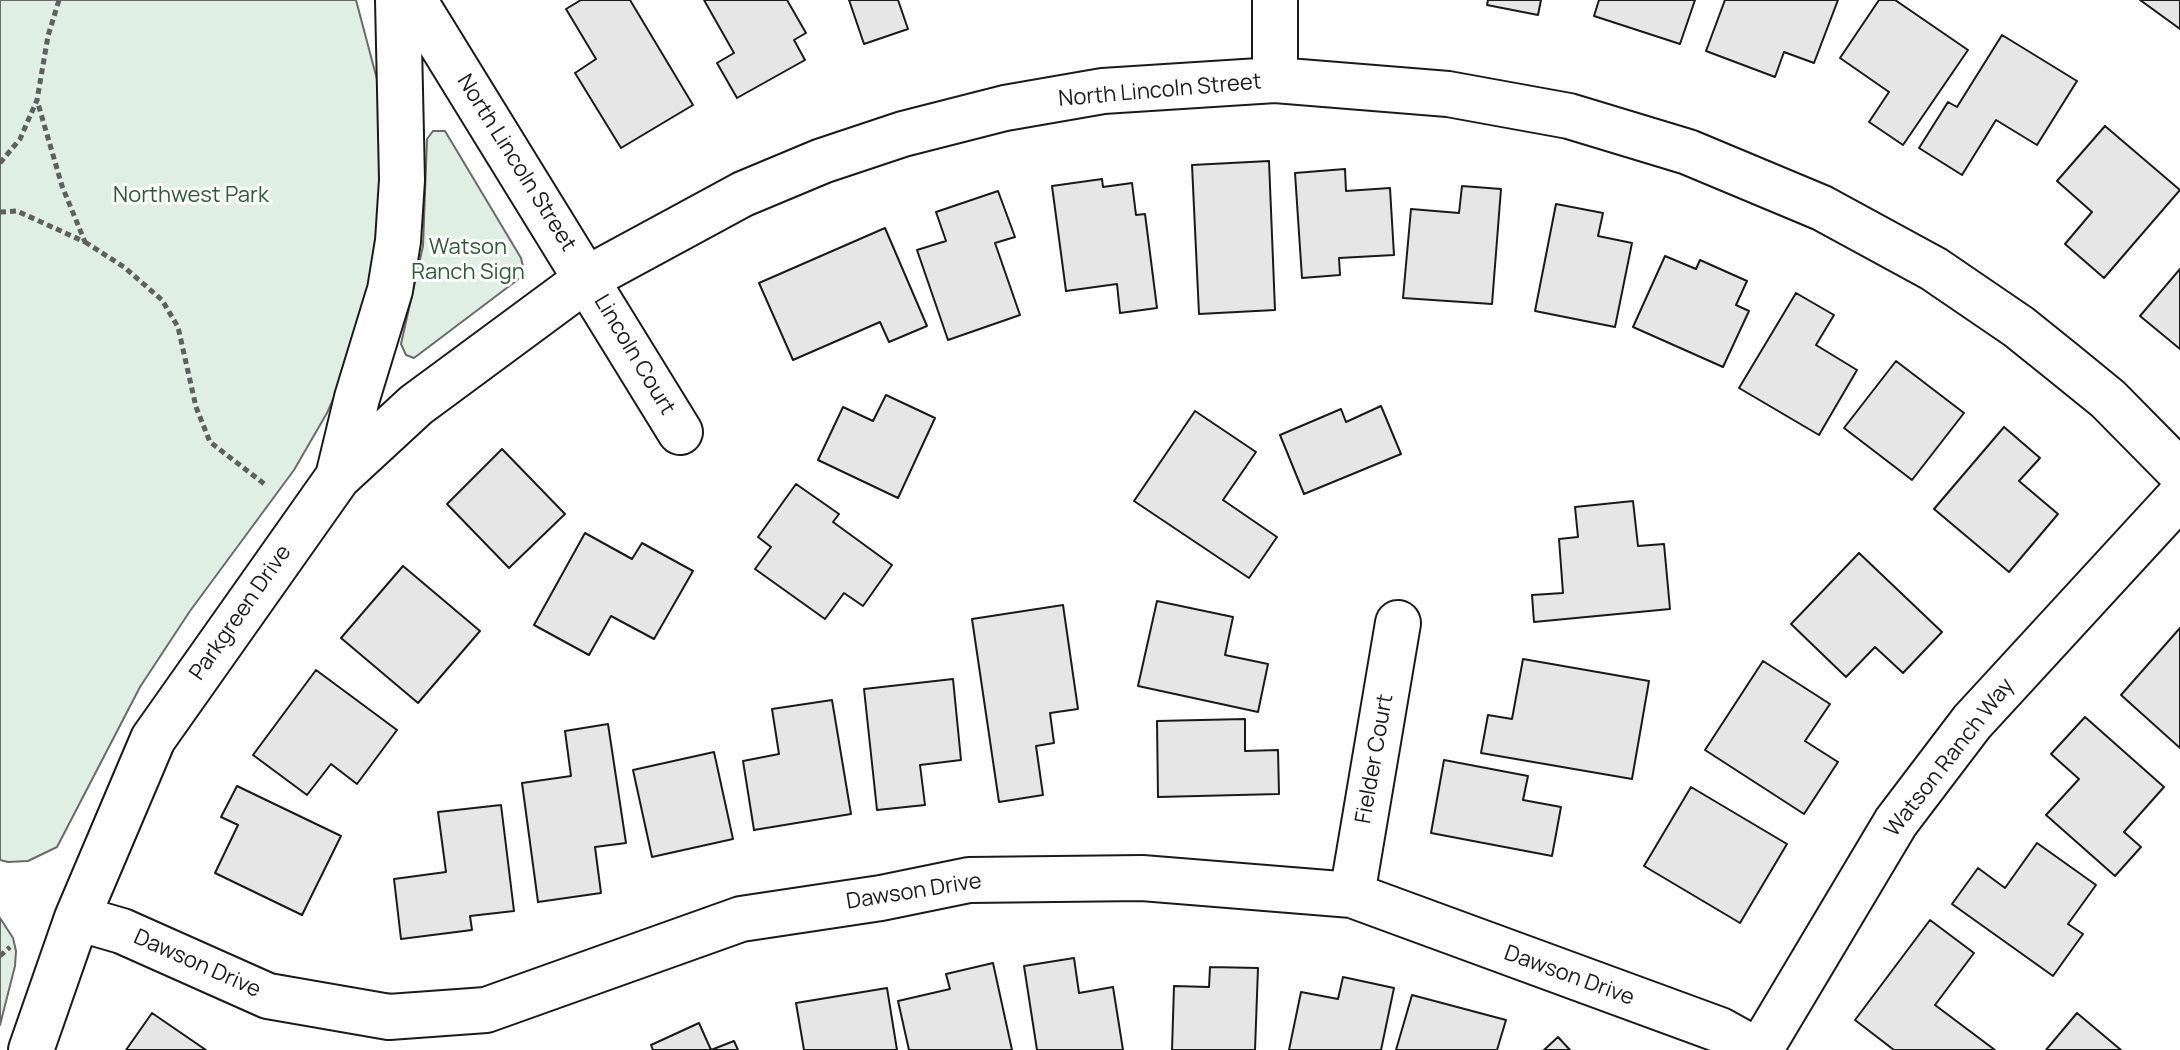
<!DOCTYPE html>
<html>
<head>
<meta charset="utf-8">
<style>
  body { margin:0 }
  canvas { display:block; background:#fff }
</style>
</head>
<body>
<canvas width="2180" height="1050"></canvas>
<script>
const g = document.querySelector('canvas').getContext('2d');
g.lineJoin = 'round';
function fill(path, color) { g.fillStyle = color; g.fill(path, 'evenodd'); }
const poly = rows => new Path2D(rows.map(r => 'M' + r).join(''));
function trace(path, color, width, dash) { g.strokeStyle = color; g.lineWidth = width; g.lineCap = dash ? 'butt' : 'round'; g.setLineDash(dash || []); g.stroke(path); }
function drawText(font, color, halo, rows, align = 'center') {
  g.font = font + ' Manrope,sans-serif'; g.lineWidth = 6; g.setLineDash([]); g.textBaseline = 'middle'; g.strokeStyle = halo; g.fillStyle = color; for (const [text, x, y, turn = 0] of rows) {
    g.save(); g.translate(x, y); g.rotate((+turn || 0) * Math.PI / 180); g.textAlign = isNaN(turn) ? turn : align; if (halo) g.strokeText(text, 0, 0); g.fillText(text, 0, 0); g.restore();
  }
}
const green = poly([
  [0,0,356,0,378,83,384,141,378,254,349,363,327,413,294,470,190,611,140,687,57,847,28,861,8,862,0,860,0,0],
  [433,131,445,131,521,258,524,271,520,278,414,358,406,355,401,344,423,246,427,139,433,131],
  [0,918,13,938,16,951,15,966,0,1025,0,918]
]);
const building = poly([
  [581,0,630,0,693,105,621,148,575,73,596,59,566,9,581,0],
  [704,0,787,0,806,33,794,40,805,60,737,98,717,63,734,53,704,0],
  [849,0,898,0,908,29,864,44,849,0],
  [1488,0,1541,0,1538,15,1487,5,1488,0],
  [1599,0,1695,0,1680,44,1594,16,1599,0],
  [1725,0,1838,0,1814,63,1784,52,1775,77,1706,51,1725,0],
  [1879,0,1895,0,1968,50,1903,145,1869,122,1889,92,1840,58,1879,0],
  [2140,0,2180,0,2180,29,2140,0],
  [2002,35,2077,81,2037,145,1996,120,1962,175,1919,148,1948,102,1957,107,2002,35],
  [2105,126,2180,190,2104,278,2065,244,2092,212,2057,181,2105,126],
  [1269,161,1275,310,1199,314,1192,165,1269,161],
  [1345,169,1346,191,1390,188,1394,255,1339,258,1340,275,1302,278,1295,173,1345,169],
  [1102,179,1103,187,1132,183,1136,215,1145,214,1157,308,1120,313,1117,284,1066,291,1052,186,1102,179],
  [1462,186,1501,189,1492,304,1403,298,1411,209,1459,213,1462,186],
  [998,191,1015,237,995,243,1020,315,948,340,917,250,946,241,936,212,998,191],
  [1556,204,1603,213,1598,236,1632,243,1615,327,1535,311,1556,204],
  [885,228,927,326,889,342,880,322,793,360,759,283,885,228],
  [1665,256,1696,269,1700,260,1747,281,1736,305,1749,311,1723,367,1633,327,1665,256],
  [2180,269,2180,349,2140,316,2180,269],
  [1796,293,1834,315,1816,345,1857,370,1819,435,1739,388,1796,293],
  [1896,361,1964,413,1912,480,1844,428,1896,361],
  [886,395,935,418,898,498,818,460,843,407,873,421,886,395],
  [1381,406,1401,454,1304,494,1280,435,1341,409,1346,422,1381,406],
  [1195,411,1256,452,1223,500,1277,537,1249,578,1134,501,1195,411],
  [2004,427,2040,458,2019,481,2058,514,2009,572,1934,509,2004,427],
  [502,449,565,514,509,568,447,504,502,449],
  [796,484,839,514,833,522,892,565,863,606,844,593,825,619,755,569,771,547,758,537,796,484],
  [1633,501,1638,546,1664,544,1670,609,1534,622,1532,595,1563,593,1559,539,1578,537,1575,507,1633,501],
  [585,533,632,559,642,543,693,571,654,639,611,616,589,655,534,625,585,533],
  [1859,553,1942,632,1903,673,1875,647,1846,677,1791,624,1859,553],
  [403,566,480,631,418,703,341,638,403,566],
  [1157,601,1233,617,1225,655,1268,664,1258,712,1138,686,1157,601],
  [1063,605,1078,709,1050,713,1054,743,1036,746,1043,795,999,802,972,619,1063,605],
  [2180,628,2180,748,2121,695,2180,628],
  [1523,659,1649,681,1632,779,1481,753,1488,715,1512,719,1523,659],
  [1763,661,1830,704,1805,741,1838,762,1804,814,1705,750,1763,661],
  [316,670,397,730,357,784,331,764,307,795,253,755,316,670],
  [953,679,961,760,920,765,925,805,877,810,864,689,953,679],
  [832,700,851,814,754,830,743,761,779,754,772,709,832,700],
  [2085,717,2164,787,2124,832,2141,847,2115,876,2046,815,2079,779,2051,754,2085,717],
  [1245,719,1245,751,1278,750,1279,794,1158,797,1157,721,1245,719],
  [608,724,626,843,595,847,601,893,538,902,522,783,571,776,565,731,608,724],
  [714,752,733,839,652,857,633,770,714,752],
  [1444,760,1528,776,1523,800,1561,807,1552,856,1431,833,1444,760],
  [237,786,341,836,302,915,215,873,238,825,221,817,237,786],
  [1691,787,1787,844,1740,923,1644,866,1691,787],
  [501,805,514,911,470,916,472,930,401,939,394,879,446,872,438,812,501,805],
  [2037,843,2096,885,2068,924,2083,934,2053,976,1952,904,1978,868,2005,888,2037,843],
  [1930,920,1974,953,1935,1005,1995,1050,1894,1050,1855,1020,1930,920],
  [1074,958,1079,993,1113,987,1123,1050,1037,1050,1024,966,1074,958],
  [993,963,1012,1050,909,1050,898,1001,950,989,946,974,993,963],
  [1210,967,1258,968,1255,1050,1172,1050,1174,986,1209,987,1210,967],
  [1343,977,1394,988,1381,1050,1289,1050,1301,992,1338,999,1343,977],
  [887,988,897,1050,804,1050,796,1003,887,988],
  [1412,995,1506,1020,1497,1050,1396,1050,1412,995],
  [152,1013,206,1050,126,1050,152,1013],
  [2077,1013,2121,1050,2046,1050,2077,1013],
  [699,1023,711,1050,653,1050,651,1045,699,1023],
  [1558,1037,1570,1050,1544,1050,1558,1037],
  [734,1041,738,1050,711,1050,734,1041]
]);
const path = poly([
  [0,163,20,139,37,100,48,36,59,0],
  [0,212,17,211,85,242,62,186,37,100],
  [85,242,124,267,162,300,178,327,196,407,210,442,267,486],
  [0,956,10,947]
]);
const minor = poly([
  [414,0,680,432],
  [1275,0,1275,80],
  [338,477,357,398,390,290,398,241,402,180,398,0],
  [1352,895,1398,623],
  [77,918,122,931,268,996,389,1017,486,1010,741,919,881,898,969,880,1142,878,1352,895,1720,1030,1756,1050],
  [31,1050,77,918,153,739,338,477,416,405,588,278,743,194,822,161,903,134,1005,108,1103,91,1275,80,1448,94,1569,116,1688,152,1822,208,1934,269,2019,327,2065,364,2108,399,2180,472],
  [1760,1050,1896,822,1972,722,2180,496]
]);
const streetNames = [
  ["North Lincoln Street",1160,91,-5],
  ["North Lincoln Street",516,163,58],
  ["Lincoln Court",634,355,59],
  ["Parkgreen Drive",241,613,-55],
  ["Watson Ranch Way",1950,758,-52],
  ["Fielder Court",1375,759,-80],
  ["Dawson Drive",914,892,-9],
  ["Dawson Drive",197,964,24],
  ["Dawson Drive",1569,976,20]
];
const parkNames = [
  ["Northwest Park",191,196],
  ["Watson",468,248],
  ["Ranch Sign",468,273]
];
fill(green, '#e0efe3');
trace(green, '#6a6a6a', 2);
fill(building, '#e6e6e6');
trace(building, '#1a1a1a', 2);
trace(minor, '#1a1a1a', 48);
trace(path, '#5f5f5f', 5, [6, 4]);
trace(minor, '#fff', 44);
drawText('22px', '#1a1a1a', '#fff', streetNames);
drawText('22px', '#2b5a34', '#fff', parkNames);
</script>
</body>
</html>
